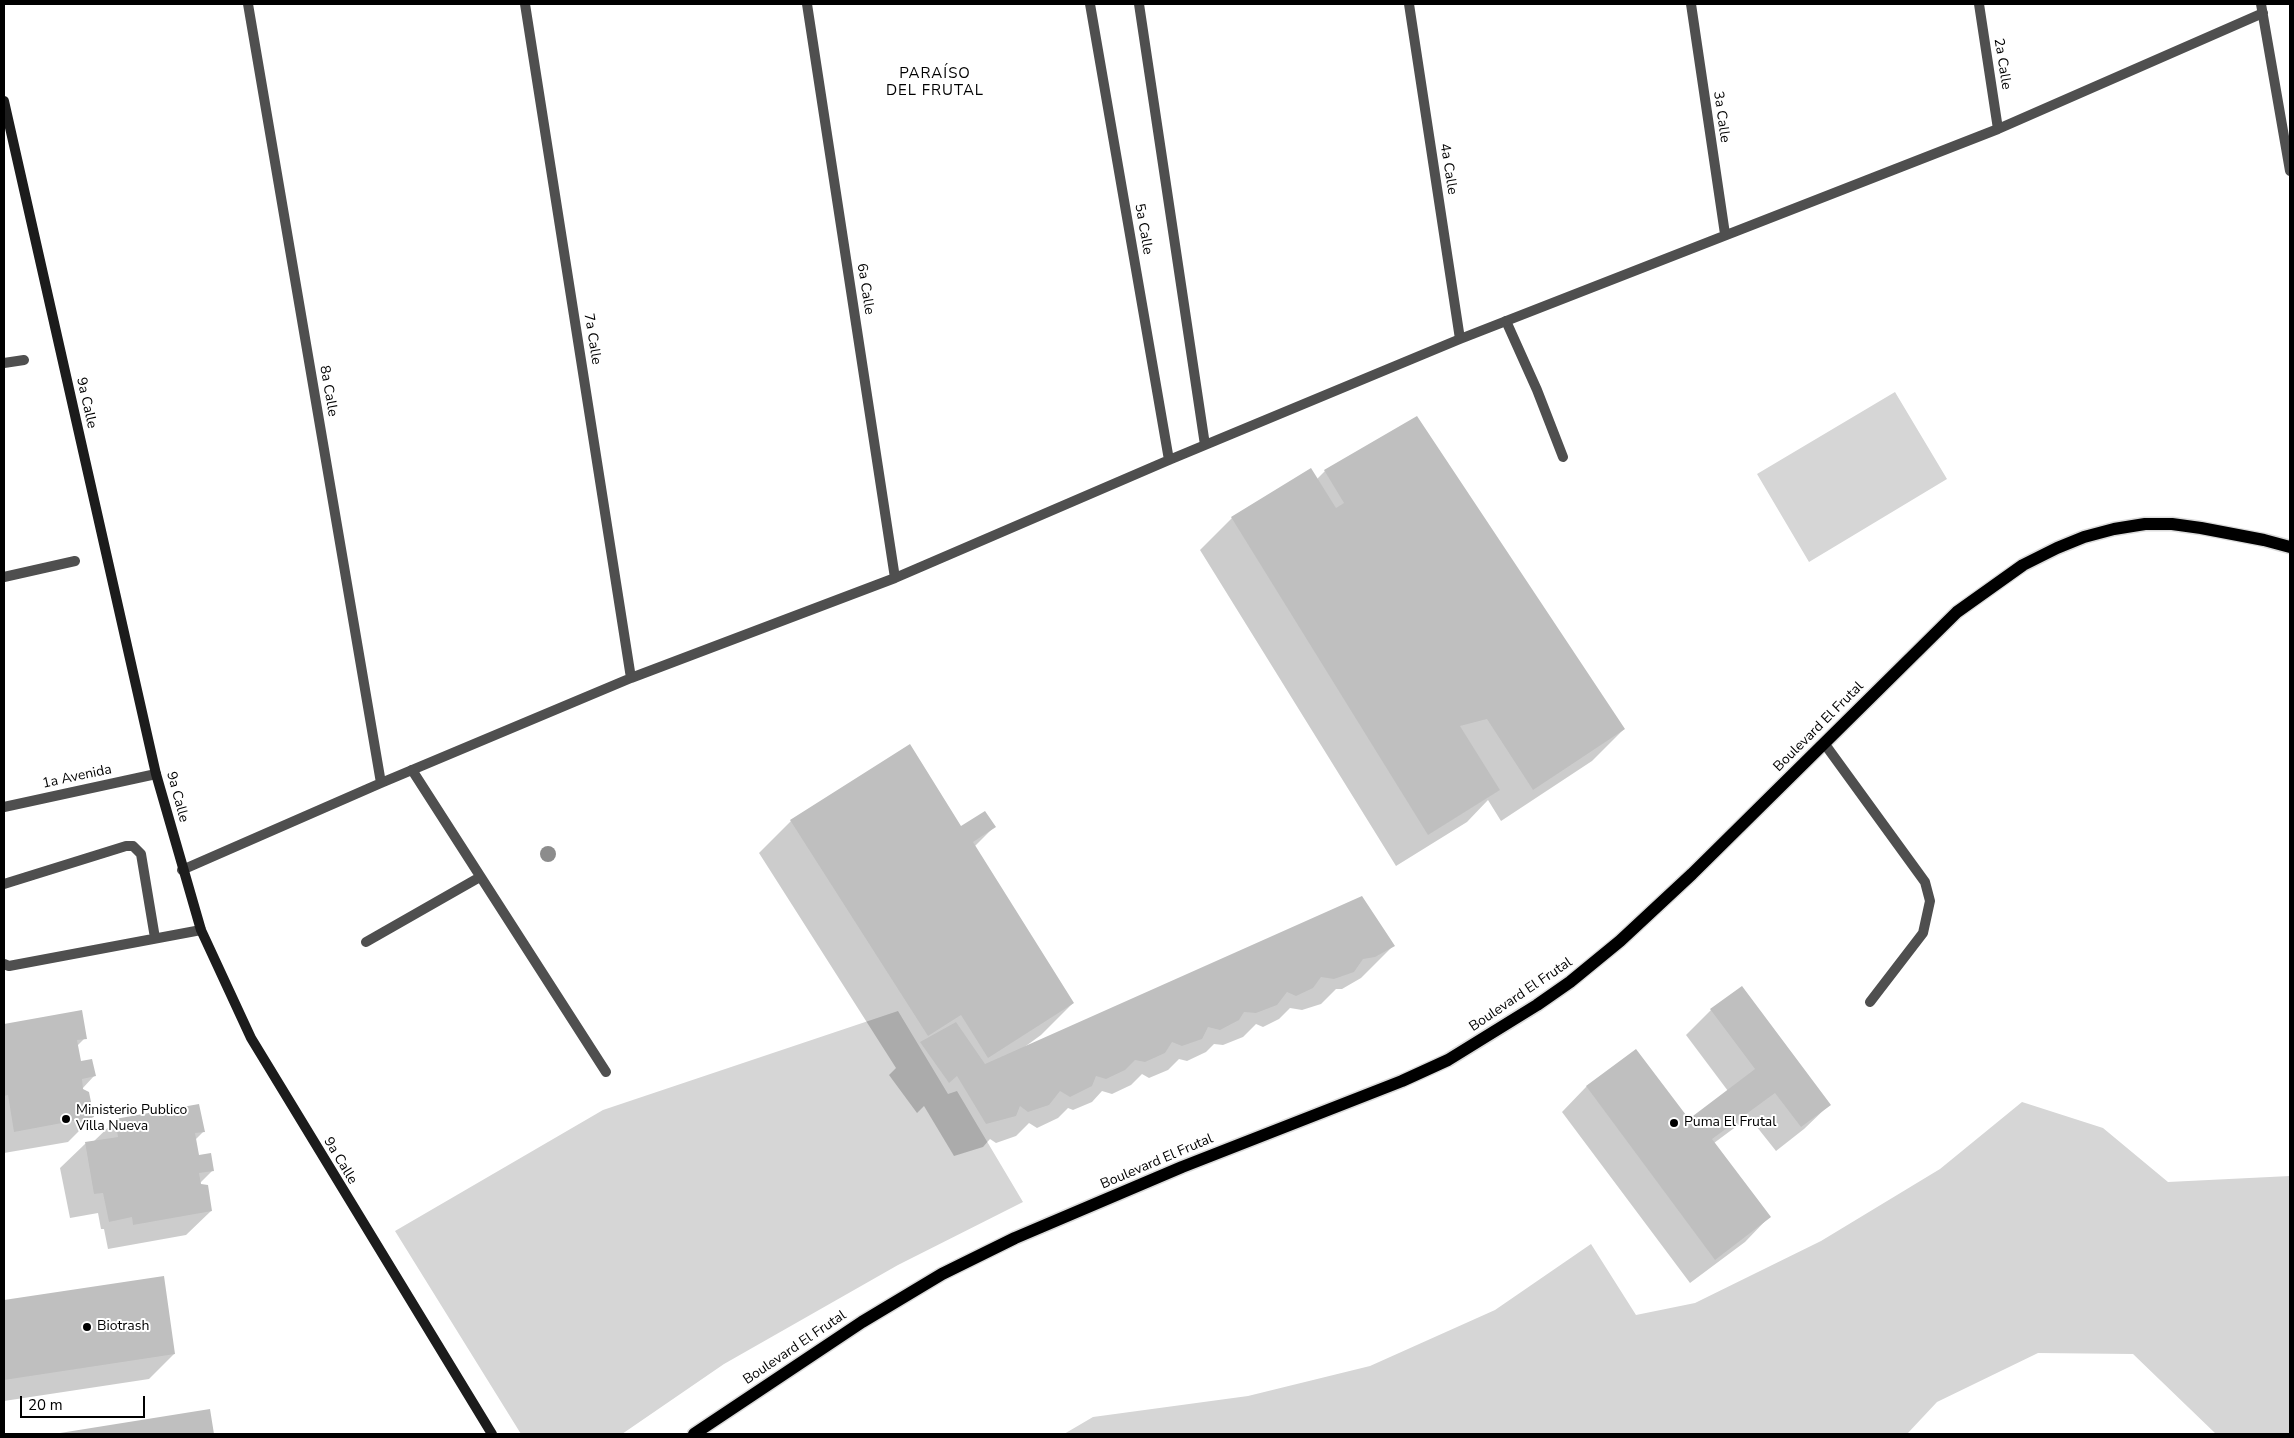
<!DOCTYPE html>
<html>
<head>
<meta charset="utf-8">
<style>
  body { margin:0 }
  #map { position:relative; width:2294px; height:1438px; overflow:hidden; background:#fff; font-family:"Nunito Sans",sans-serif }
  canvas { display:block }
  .frame { position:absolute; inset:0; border:5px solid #000; pointer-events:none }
  .scale { position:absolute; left:20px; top:1396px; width:125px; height:22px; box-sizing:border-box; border:2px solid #000; border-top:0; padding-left:6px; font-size:15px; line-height:18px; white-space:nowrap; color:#000; -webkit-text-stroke:4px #fff; paint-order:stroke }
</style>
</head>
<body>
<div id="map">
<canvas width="2294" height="1438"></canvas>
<div class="frame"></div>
<div class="scale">20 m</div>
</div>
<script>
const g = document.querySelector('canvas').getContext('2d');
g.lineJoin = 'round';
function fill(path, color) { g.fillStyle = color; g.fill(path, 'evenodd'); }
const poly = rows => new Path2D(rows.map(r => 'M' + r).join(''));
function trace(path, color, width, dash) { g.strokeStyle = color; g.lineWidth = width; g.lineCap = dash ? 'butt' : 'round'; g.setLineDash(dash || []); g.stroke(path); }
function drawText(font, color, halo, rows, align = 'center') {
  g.font = font + ' "Nunito Sans",sans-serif'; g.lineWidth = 4; g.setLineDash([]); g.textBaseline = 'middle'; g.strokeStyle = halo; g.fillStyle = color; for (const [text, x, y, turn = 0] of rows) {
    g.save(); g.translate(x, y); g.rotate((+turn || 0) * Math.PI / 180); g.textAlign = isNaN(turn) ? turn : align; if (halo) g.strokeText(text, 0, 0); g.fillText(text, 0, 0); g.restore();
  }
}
const green = poly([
  [1895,392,1947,479,1809,562,1757,474],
  [898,1011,948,1094,957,1091,1023,1202,898,1265,724,1364,622,1434,521,1434,395,1231,603,1110],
  [2022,1102,2103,1128,2168,1182,2290,1176,2290,1434,2216,1434,2133,1354,2038,1353,1937,1402,1907,1434,1064,1434,1093,1417,1248,1396,1370,1366,1495,1310,1591,1244,1636,1315,1695,1303,1821,1241,1940,1169]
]);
const shadow = poly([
  [1325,471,1624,729,1592,761,1501,821,1488,800,1467,822,1396,866,1200,550,1232,518,1317,479],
  [791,821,994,827,974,847,1073,1003,1041,1035,1019,1051,1393,946,1361,978,1342,989,1336,989,1321,1004,1302,1010,1290,1008,1279,1019,1263,1027,1256,1024,1243,1037,1223,1045,1214,1044,1206,1052,1187,1061,1179,1059,1168,1070,1149,1078,1142,1074,1131,1085,1112,1094,1102,1091,1092,1102,1073,1110,1068,1108,1058,1118,1037,1128,1029,1123,1016,1136,996,1143,990,1139,983,1147,954,1156,924,1106,917,1113,889,1075,896,1068,759,853],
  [1741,988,1829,1105,1804,1129,1776,1151,1749,1117,1714,1143,1769,1217,1745,1242,1690,1283,1562,1112,1586,1087,1636,1051,1688,1121,1728,1091,1686,1035,1711,1010],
  [81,1012,85,1038,77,1046,80,1063,94,1076,82,1089,93,1117,68,1142,4,1153,4,1025],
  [116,1120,204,1131,195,1140,198,1157,213,1170,200,1183,211,1211,186,1235,108,1249,104,1229,101,1229,98,1213,70,1218,60,1168,85,1144,93,1142],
  [162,1278,174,1354,149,1379,4,1401,4,1302],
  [209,1411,213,1434,61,1434]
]);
const building = poly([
  [1417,416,1625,729,1533,790,1487,719,1460,726,1500,790,1428,835,1231,517,1311,468,1336,508,1344,503,1324,470],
  [910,744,961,826,985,811,996,827,973,842,1074,1003,988,1058,961,1015,928,1036,790,820],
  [1362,896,1395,946,1375,957,1363,959,1354,972,1334,979,1321,977,1313,988,1296,996,1287,992,1277,1005,1256,1013,1244,1012,1239,1020,1220,1030,1208,1027,1202,1039,1182,1046,1172,1042,1165,1053,1145,1062,1135,1060,1125,1070,1106,1079,1096,1076,1092,1086,1070,1097,1060,1091,1049,1105,1028,1112,1020,1106,1016,1116,986,1124,957,1076,949,1083,920,1042,956,1022,985,1064],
  [1742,986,1831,1105,1801,1127,1775,1093,1712,1139,1771,1217,1715,1260,1586,1086,1636,1049,1689,1119,1755,1069,1710,1009],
  [82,1010,87,1039,77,1040,81,1061,92,1059,96,1076,82,1079,83,1089,89,1092,94,1117,14,1132,8,1095,4,1096,4,1024],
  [199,1104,205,1132,195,1133,199,1155,211,1153,214,1171,199,1173,201,1184,208,1185,212,1211,133,1225,132,1217,109,1222,103,1193,94,1194,85,1142,118,1137,115,1119],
  [164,1276,175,1354,4,1380,4,1300],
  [210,1409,214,1434,60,1434,60,1433]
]);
const service = poly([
  [1506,321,1537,390,1563,457],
  [1824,743,1925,882,1930,901,1923,933,1870,1002],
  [412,770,606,1072],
  [4,884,126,846,133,846,141,854,155,938],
  [366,942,480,877],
  [4,964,9,966,201,930]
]);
const minor = poly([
  [248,4,381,783],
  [525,4,631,678],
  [807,4,895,578],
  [1090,4,1169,460],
  [1139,4,1205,445],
  [1409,4,1460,339],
  [1691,4,1725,234],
  [1979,4,1998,129],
  [2261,4,2290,171],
  [4,363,24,360],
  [4,577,75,561],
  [4,807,156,774],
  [182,870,381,783,631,678,895,578,1169,460,1460,339,1998,129,2263,13]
]);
const secondary = poly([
  [4,101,156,774,201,930,251,1038,492,1434]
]);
const primary = poly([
  [694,1434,862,1322,942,1274,1015,1238,1182,1167,1402,1081,1448,1060,1537,1005,1570,982,1620,941,1692,874,1957,612,2023,565,2057,548,2084,537,2114,529,2145,524,2172,524,2201,528,2264,540,2290,547]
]);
const trees = [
  [548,854]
];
const markers = [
  [66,1119,5,"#000"],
  [1674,1123,5,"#000"],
  [87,1327,5,"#000"]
];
const streetNames = [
  ["2a Calle",2002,64,81],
  ["3a Calle",1721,117,82],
  ["4a Calle",1448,169,81],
  ["5a Calle",1143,229,80],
  ["6a Calle",865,289,81],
  ["7a Calle",592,339,81],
  ["8a Calle",328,391,80],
  ["9a Calle",86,403,77],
  ["Boulevard El Frutal",1819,727,-45],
  ["1a Avenida",77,777,-12],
  ["9a Calle",177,797,75],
  ["Boulevard El Frutal",1521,995,-34],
  ["9a Calle",340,1161,59],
  ["Boulevard El Frutal",1157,1162,-23],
  ["Boulevard El Frutal",795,1348,-34]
];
const poiNames = [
  ["Ministerio Publico",76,1111],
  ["Villa Nueva",76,1127],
  ["Puma El Frutal",1684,1123],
  ["Biotrash",97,1327]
];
const neighbourhoodNames = [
  ["PARAÍSO",935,74],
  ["DEL FRUTAL",935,91]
];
fill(green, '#d6d6d6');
fill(shadow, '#0003');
fill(building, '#bfbfbf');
trace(primary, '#dbdbdb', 15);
trace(service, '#4f4f4f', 10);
trace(minor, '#4f4f4f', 10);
trace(secondary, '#1c1c1c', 10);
trace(primary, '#000', 12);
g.fillStyle = '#8c8c8c';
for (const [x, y] of trees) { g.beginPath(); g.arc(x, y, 8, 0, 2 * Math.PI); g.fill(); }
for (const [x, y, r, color] of markers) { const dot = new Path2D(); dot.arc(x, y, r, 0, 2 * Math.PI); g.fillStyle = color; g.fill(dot); trace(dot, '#fff', 2); }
drawText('14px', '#000', '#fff', streetNames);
drawText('14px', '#000', '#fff', poiNames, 'left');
g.letterSpacing = '1px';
drawText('15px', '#000', '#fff', neighbourhoodNames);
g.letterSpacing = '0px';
</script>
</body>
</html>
